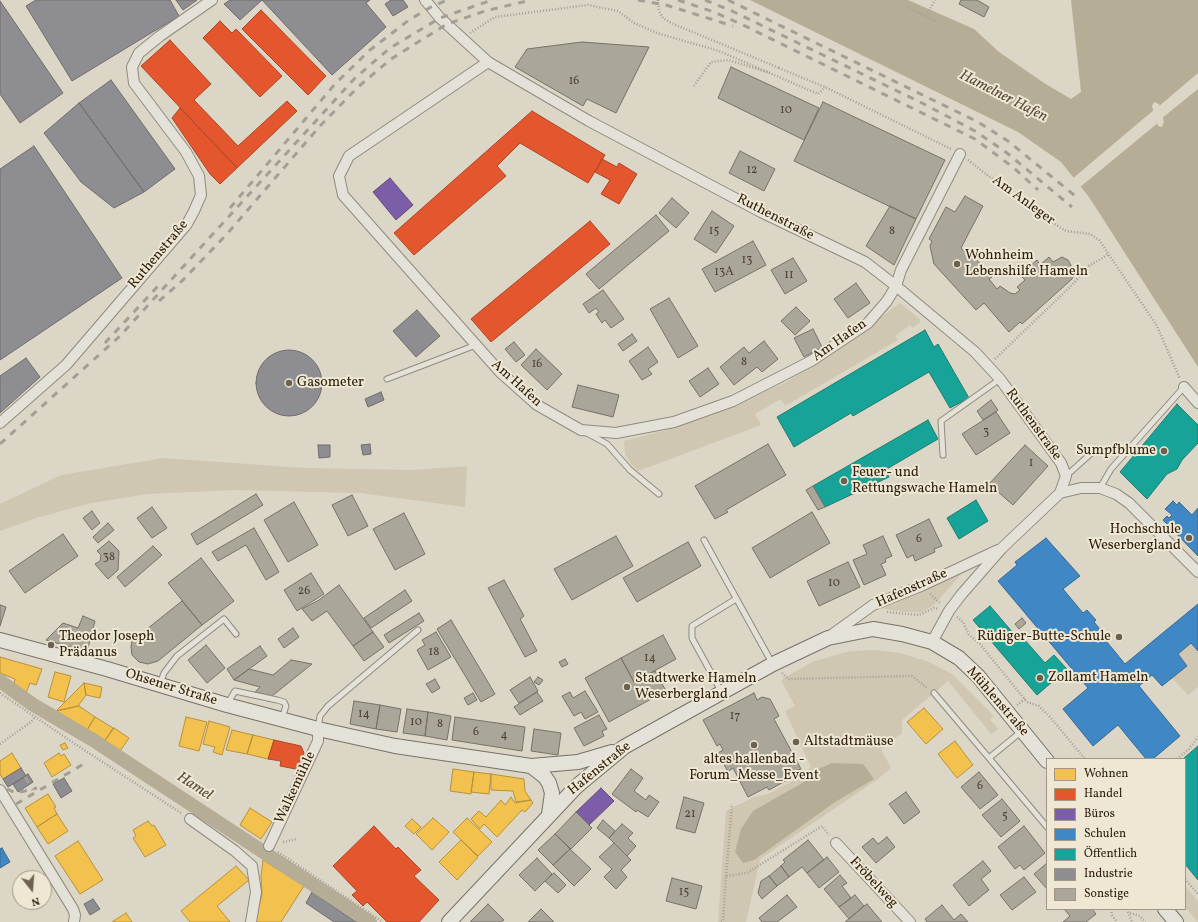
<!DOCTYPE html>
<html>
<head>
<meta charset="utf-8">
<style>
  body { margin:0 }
  #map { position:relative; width:1198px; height:922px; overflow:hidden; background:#dbd6c5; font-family:Vollkorn,serif }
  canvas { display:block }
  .legend { position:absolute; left:1046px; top:758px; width:140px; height:152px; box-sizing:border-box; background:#ede7d4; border:1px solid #a29786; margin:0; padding:5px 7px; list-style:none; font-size:12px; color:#312010 }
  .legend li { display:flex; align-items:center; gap:8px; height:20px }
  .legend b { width:20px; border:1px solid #a29786 }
  .north { position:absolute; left:12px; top:870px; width:40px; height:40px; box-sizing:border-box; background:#ede7d4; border:1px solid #a29786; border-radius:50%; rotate:163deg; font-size:11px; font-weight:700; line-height:16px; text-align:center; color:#312010 }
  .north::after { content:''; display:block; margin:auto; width:14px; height:18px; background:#6c604f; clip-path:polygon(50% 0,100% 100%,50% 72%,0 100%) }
</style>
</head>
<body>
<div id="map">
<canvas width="1198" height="922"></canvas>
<ul class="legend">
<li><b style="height:11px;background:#f2c14e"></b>Wohnen</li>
<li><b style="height:11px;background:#e4572e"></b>Handel</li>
<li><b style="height:11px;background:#7b5ea7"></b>Büros</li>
<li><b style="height:11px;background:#3f88c5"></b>Schulen</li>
<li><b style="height:11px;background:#17a398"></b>Öffentlich</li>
<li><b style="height:11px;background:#8d8d92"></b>Industrie</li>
<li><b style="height:11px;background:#aaa69a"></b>Sonstige</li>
</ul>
<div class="north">N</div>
</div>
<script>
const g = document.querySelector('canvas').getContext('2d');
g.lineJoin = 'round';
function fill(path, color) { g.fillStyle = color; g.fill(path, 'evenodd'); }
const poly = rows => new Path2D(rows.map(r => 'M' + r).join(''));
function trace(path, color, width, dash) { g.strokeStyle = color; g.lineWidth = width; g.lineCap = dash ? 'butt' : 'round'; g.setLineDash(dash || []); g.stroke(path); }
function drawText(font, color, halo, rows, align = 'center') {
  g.font = font + ' Vollkorn,serif'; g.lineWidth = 4; g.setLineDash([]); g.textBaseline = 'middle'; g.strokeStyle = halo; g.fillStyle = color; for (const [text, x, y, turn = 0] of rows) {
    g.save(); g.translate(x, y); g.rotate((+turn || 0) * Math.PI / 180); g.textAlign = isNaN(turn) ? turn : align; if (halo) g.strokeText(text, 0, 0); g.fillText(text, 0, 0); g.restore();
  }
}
const green = poly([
  [900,303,920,319,920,322,913,328,910,325,895,336,898,340,785,406,781,399,755,414,761,425,638,471,631,464,625,453,624,441,667,430,722,411,786,382,828,356],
  [163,458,305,468,413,470,467,466,465,507,360,493,233,490,148,494,91,503,36,518,0,531,0,504,61,475],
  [963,572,934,605,922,612,904,612,880,608],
  [1191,643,1198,651,1198,687,1188,695,1172,678,1187,666,1178,654],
  [875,650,900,653,929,662,952,674,994,716,990,719,998,729,991,734,948,681,902,720,902,733,881,749,891,768,878,779,760,859,746,922,718,922,726,811,754,797,768,794,802,776,811,767,785,711,795,706,781,680,812,662,850,651],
  [1185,886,1198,901,1198,922,1185,907]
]);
const water = poly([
  [750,0,908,0,974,29,999,52,1044,83,1071,99,1081,92,1071,0,1198,0,1198,367,1089,197,1061,162,1018,132],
  [1154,102,1159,104,1164,122,1162,127,1158,126,1152,106],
  [832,763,863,764,874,779,835,802,754,860,743,863,735,852,741,829,753,811,804,782,811,772]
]);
const pier = poly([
  [1198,73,1198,89,1161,119,1158,107],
  [1155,109,1159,122,1079,188,1072,179]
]);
const homes = poly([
  [0,657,42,669,36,685,30,683,26,693,13,687,15,679,0,673,0,657],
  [55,672,71,676,64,702,48,697,55,672],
  [84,683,86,695,78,706,56,711,84,683],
  [84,683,102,687,100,698,86,695,84,683],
  [79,706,95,717,87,730,56,711,79,706],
  [924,708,943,729,926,744,907,722,924,708],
  [95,717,113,728,104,742,87,730,95,717],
  [186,717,207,722,199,751,179,746,186,717],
  [209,721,230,727,222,755,213,752,215,747,203,744,209,721],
  [114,728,129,738,120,751,104,742,114,728],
  [232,730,253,735,247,754,226,750,232,730],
  [253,735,274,740,268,759,247,754,253,735],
  [955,741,973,765,957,778,938,754,955,741],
  [65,743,68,748,63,750,60,745,65,743],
  [12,753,21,768,3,779,0,774,0,761,12,753],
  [59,753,61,756,64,754,71,765,52,777,44,763,59,753],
  [453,769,474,772,471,794,450,791,453,769],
  [474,772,491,774,489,794,471,792,474,772],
  [491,774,524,779,525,791,531,800,516,802,513,791,491,790,491,774],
  [48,794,56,807,54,808,57,814,37,827,25,808,48,794],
  [511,797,515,803,531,800,533,803,525,812,522,810,497,837,484,824,480,829,471,819,479,811,486,817,501,800,505,805,511,797],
  [250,808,272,822,261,839,240,825,250,808],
  [57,814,68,831,48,844,37,827,57,814],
  [433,818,449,832,432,850,416,834,433,818],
  [467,818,492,842,478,856,453,832,467,818],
  [412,819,421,827,414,834,405,826,412,819],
  [148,821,152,826,154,825,166,845,145,857,133,838,136,836,133,830,148,821],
  [461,840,478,857,457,880,439,862,461,840],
  [78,841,103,880,80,894,55,856,78,841],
  [263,860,304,886,281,922,255,922,262,894,261,876,263,860],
  [236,866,249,880,217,906,230,922,190,922,181,911,236,866],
  [126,913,132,922,112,922,126,913]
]);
const shops = poly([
  [261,10,326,76,308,95,242,29,261,10],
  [220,21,232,33,236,29,282,76,260,97,203,38,220,21],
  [170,40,211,84,194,100,238,146,287,101,297,111,237,168,141,66,170,40],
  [180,108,237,168,220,184,210,174,172,118,180,108],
  [532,111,605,155,588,183,520,143,497,166,506,176,414,255,394,233,532,111],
  [602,159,617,167,619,163,637,174,619,204,601,194,610,180,595,172,602,159],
  [590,221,610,244,491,342,471,319,590,221],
  [274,740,301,746,304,753,296,769,280,766,281,761,268,759,274,740],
  [374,826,396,849,398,847,421,870,414,876,439,900,419,922,387,922,367,902,363,906,352,895,357,891,333,866,374,826]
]);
const offices = poly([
  [390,178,413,205,396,220,373,192,390,178],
  [601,788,614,801,589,825,576,812,601,788]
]);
const schools = poly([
  [1173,501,1177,505,1179,502,1192,515,1198,508,1198,556,1163,520,1167,516,1169,518,1172,515,1165,509,1173,501],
  [1046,538,1080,576,1063,589,1083,613,1087,610,1096,620,1094,622,1104,634,1102,636,1125,664,1198,604,1198,651,1191,643,1178,654,1187,666,1162,686,1152,675,1139,686,1180,736,1153,759,1146,759,1118,725,1093,746,1063,709,1088,688,998,581,1017,565,1015,562,1046,538],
  [2,848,10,862,0,868,0,849,2,848]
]);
const public = poly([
  [925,330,934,347,938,344,969,398,950,408,929,372,853,416,851,413,794,447,777,417,925,330],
  [1177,404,1198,425,1198,443,1182,460,1177,469,1167,474,1147,499,1120,472,1177,404],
  [928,420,938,439,885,470,889,477,825,507,813,486,928,420],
  [976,500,988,521,959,539,947,518,976,500],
  [990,606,1020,641,1023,638,1045,663,1054,655,1067,669,1037,695,973,620,990,606],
  [1198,746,1198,880,1185,864,1185,759,1183,759,1198,746]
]);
const industry = poly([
  [36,0,170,0,179,16,72,81,26,6,36,0],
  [176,0,197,0,183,10,176,0],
  [230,0,370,0,366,3,386,27,332,75,262,0,240,20,224,4,230,0],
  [391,0,403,0,408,7,393,16,385,4,391,0],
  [0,1,63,93,20,123,0,94,0,1],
  [111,80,175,169,144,192,79,103,111,80],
  [79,103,144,192,114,208,81,182,44,133,79,103],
  [34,146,122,278,0,360,0,169,34,146],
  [417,310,440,336,416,357,393,331,417,310],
  '256 383a33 33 0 1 1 66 0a33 33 0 1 1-66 0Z',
  [26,358,40,377,0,413,0,376,26,358],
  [381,392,384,400,368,407,365,399,381,392],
  [370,444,371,454,363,455,361,445,370,444],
  [318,445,330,445,330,457,319,458,318,445],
  [21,768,26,776,8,787,3,779,21,768],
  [28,774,33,782,18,792,13,784,28,774],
  [64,778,72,791,61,798,53,784,64,778],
  [312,892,356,922,359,919,363,922,334,922,306,903,312,892],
  [93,899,100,909,90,915,84,904,93,899]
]);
const canal = poly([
  [0,681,32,704,93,740,370,922]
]);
const building = poly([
  [961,0,977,0,989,7,984,17,959,4,961,0],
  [582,42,649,47,616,113,587,99,583,106,515,67,527,49,582,42],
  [731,67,819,108,804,140,718,98,731,67],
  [823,102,945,160,916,219,794,161,823,102],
  [740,151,775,169,764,191,729,173,740,151],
  [965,196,983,206,961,248,973,260,975,258,992,277,989,279,997,289,1000,286,1010,293,1015,294,1020,290,1017,287,1025,280,1020,275,1037,260,1040,265,1049,257,1053,262,1062,257,1068,260,1074,271,1072,279,1022,324,1020,322,1009,332,984,303,976,310,934,264,930,246,932,241,929,239,946,207,955,212,965,196],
  [672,198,689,213,676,228,659,213,672,198],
  [890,206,916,219,894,265,866,246,890,206],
  [712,211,734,226,716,253,694,239,712,211],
  [656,215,669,231,599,289,586,274,656,215],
  [753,241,766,265,715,292,702,269,753,241],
  [793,258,807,281,785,294,771,270,793,258],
  [856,283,870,303,848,318,834,299,856,283],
  [603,290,624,319,611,328,605,320,602,323,596,314,599,312,596,308,589,313,583,304,603,290],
  [669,298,698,346,678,358,650,309,669,298],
  [796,307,810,321,795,335,781,321,796,307],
  [813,329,822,347,804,357,794,338,813,329],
  [632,334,637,341,623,351,618,344,632,334],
  [764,341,778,359,762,372,757,367,734,385,720,367,744,347,749,353,764,341],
  [514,342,525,355,516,362,505,349,514,342],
  [648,347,658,362,648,369,652,374,642,380,629,361,648,347],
  [536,349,562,374,547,390,521,365,536,349],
  [708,368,719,384,700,397,689,381,708,368],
  [578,385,619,395,613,417,572,407,578,385],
  [991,400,998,410,983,420,977,411,991,400],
  [996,412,1010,433,976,455,962,434,996,412],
  [768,444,786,475,726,510,728,512,715,519,695,486,768,444],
  [1025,445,1048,466,1013,505,989,484,1025,445],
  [813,486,825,507,818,510,806,490,813,486],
  [256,494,263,505,197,545,191,534,256,494],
  [352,495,368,526,348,536,332,505,352,495],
  [294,502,318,545,288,562,264,520,294,502],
  [152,507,167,528,152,538,137,518,152,507],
  [92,511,100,523,92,530,83,518,92,511],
  [812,512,830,543,770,578,752,548,812,512],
  [404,513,425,554,395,570,373,529,404,513],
  [929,519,942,546,934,549,935,552,915,561,913,555,907,558,896,535,929,519],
  [108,523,114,530,98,543,93,537,108,523],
  [254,528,279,572,266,580,246,545,218,561,212,552,254,528],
  [63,534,78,556,25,593,9,571,63,534],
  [616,536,633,566,572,600,554,569,616,536],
  [883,536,892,556,885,559,886,562,881,564,886,575,864,585,853,560,867,554,863,545,883,536],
  [109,541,119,551,118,570,108,579,95,564,100,561,101,555,97,551,109,541],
  [688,542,701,566,637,602,623,578,688,542],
  [153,546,162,555,125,587,117,577,153,546],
  [201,558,234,601,202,625,168,583,201,558],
  [848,562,860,587,819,606,807,581,848,562],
  [311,573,324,594,297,611,284,590,311,573],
  [504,580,524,616,520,619,537,651,525,657,488,588,504,580],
  [339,585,373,632,353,646,327,611,312,621,302,609,319,600,339,585],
  [405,590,412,601,371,628,364,618,405,590],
  [182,601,202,625,158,661,148,664,139,662,132,655,131,647,132,641,182,601],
  [0,605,6,607,0,626,0,605],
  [419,613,424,621,389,643,384,635,419,613],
  [83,616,95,621,87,652,46,640,63,623,78,628,83,616],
  [1022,618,1026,623,1019,629,1015,624,1022,618],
  [451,620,495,694,481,702,437,629,451,620],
  [293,628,299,637,284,648,278,639,293,628],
  [373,632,384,647,364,661,353,646,373,632],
  [436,632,451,657,428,670,417,650,425,645,422,640,436,632],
  [663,635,676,659,634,682,621,658,663,635],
  [206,645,225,668,207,683,188,660,206,645],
  [260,646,267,656,234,680,227,669,260,646],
  [621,658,634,682,655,671,666,691,609,722,585,678,621,658],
  [565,659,568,664,562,667,559,662,565,659],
  [291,660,312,664,272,696,255,692,260,687,234,680,249,669,273,675,291,660],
  [530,677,538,691,519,703,510,690,530,677],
  [538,677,543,680,539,685,534,682,538,677],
  [435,679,440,688,432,693,426,684,435,679],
  [585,691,598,712,585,719,581,712,574,716,562,696,570,692,573,698,585,691],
  [537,692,543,701,520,715,514,707,537,692],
  [473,693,477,700,468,705,464,698,473,693],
  [754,693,757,700,762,697,770,699,779,716,774,719,801,769,798,770,800,773,769,790,767,787,748,797,733,768,728,772,718,753,723,750,720,744,717,746,703,720,754,693],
  [354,701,380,705,376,729,350,724,354,701],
  [380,705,401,709,397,732,376,729,380,705],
  [407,709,428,712,425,736,403,733,407,709],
  [428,712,451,716,447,740,425,736,428,712],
  [599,715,607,729,602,731,604,736,584,746,574,728,599,715],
  [455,717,525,727,522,751,452,740,455,717],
  [534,729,561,733,558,755,531,751,534,729],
  [631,769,643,778,634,791,646,800,649,795,659,802,648,817,637,810,636,812,612,794,631,769],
  [979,772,998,795,980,809,961,787,979,772],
  [906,792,920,812,904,824,889,804,906,792],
  [684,797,704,803,695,833,676,828,684,797],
  [1002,799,1020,821,1001,837,982,815,1002,799],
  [576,812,592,828,571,849,555,834,576,812],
  [603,820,615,831,609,838,597,828,603,820],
  [622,824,633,833,628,838,636,846,627,856,609,838,622,824],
  [1024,826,1045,853,1024,870,1020,865,1015,869,998,847,1024,826],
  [555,834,570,849,553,865,538,850,555,834],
  [887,837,895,847,876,863,862,847,873,838,878,844,887,837],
  [808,840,824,860,807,873,802,867,789,877,781,866,785,862,783,860,808,840],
  [614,843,631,860,621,870,627,877,616,889,604,877,612,869,599,857,614,843],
  [570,849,591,869,574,886,553,865,570,849],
  [827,857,839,872,819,888,807,873,827,857],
  [537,858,552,874,535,891,519,875,537,858],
  [983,861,991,871,981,879,989,890,969,906,953,885,983,861],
  [1047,863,1047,889,1034,874,1047,863],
  [781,866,789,877,777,886,769,876,781,866],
  [554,873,566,885,558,893,545,881,554,873],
  [840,875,847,883,842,886,851,898,839,907,824,889,840,875],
  [769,876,777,886,762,899,758,893,761,881,769,876],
  [1024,877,1036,892,1012,910,1000,895,1024,877],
  [672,878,702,886,696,909,666,901,672,878],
  [787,895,797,907,777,922,762,922,759,918,787,895],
  [855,895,864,906,849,919,839,907,855,895],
  [488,904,504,920,501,922,470,922,488,904],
  [867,904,882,922,845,922,864,906,867,904],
  [942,905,954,920,961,914,968,922,927,922,925,919,942,905],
  [541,909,554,922,528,922,541,909],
  [1064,909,1092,909,1096,914,1086,922,1063,922,1070,916,1064,909]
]);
const path = poly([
  [907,7,937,22],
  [926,16,935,0],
  [470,33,495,17,588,5,618,11,634,23,657,33,719,51,818,94,825,87],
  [779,68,825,87,951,149],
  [694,86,711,62,728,60,770,73],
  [968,160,1032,210,1066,231,1090,234,1099,240,1157,326,1180,379],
  [995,359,1074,283,1087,267,1109,254],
  [930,594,941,604],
  [887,612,919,615,934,608,938,609],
  [957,617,963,622,969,635,979,643,1027,702,1039,706,1050,717,1085,759],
  [782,673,788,679,912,676,928,689],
  [0,693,75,744,181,813],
  [1017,705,1025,699],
  [0,744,31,722,35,717],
  [1177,759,1189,749,1198,737],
  [283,842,297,839],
  [278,852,383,922],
  [726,876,732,804],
  [1185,879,1198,894],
  [1111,909,1112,915,1117,922],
  [1127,909,1132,922],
  [1130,913,1140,916,1145,922],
  [721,922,723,921,726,876,747,873,822,826,829,835]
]);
const service = poly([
  [387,379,476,345],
  [587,433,607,444,630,470,659,494],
  [943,455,941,421,1000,379],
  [1066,476,1096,449],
  [1100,488,1111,469,1184,387],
  [704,540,772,663],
  [160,684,164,673,177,656,224,619,236,634],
  [721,691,692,638,692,626,736,599],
  [934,693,989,758],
  [228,703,235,691,277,700,284,702,286,706,282,718],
  [318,728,320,716,328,706,418,630],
  [1022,731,989,758,1047,827]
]);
const minor = poly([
  [425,0,440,18,488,62,589,121,761,212,865,262,896,286,975,352,1000,379,1061,463,1066,476,1060,493],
  [488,62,349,156,339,176,343,195,500,372,537,405,581,430,616,433,674,422,733,401,811,361,868,323,887,301,896,286,901,270,960,154],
  [1184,387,1198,403],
  [0,423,66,365,187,224,194,211,201,195,199,176,186,152,134,83,132,67,139,53,160,36,212,0],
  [830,636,873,605,921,586,998,550],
  [932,642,949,611,961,595,1002,548,1060,493,1081,488,1100,488,1116,494,1129,503,1198,572],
  [0,790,73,909,75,915,74,922],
  [190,819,235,851,252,866,256,892,251,922],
  [836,843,910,922],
  [269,846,318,741,318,729]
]);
const secondary = poly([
  [0,640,107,669,227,705,318,729,395,746,531,766,578,762,612,752],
  [531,766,545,777,549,783,552,793,549,814],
  [1165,909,1176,922],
  [449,922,577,786,624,747,773,664,828,638,873,629,902,634,932,642,959,658,978,676,1047,761]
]);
const rail = poly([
  [638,0,666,5,733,26],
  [678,0,714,12,743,25,975,139,1014,168,1038,190],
  [705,0,732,11,922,103,975,131,1007,153,1072,207],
  [728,0,978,122,1008,141,1079,199],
  [230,208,335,84,370,50,409,20,431,7,447,0],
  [159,301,183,280,227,234,320,126,358,87,391,59,447,24,485,11,531,0],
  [105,343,159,285],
  [0,444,120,336,355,78,390,48,440,18,492,0],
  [25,777,33,790],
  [7,789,16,793,37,788],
  [16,804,87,762]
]);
const pathBridge = poly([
  [658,0,659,11,663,18,671,23,779,68]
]);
const markers = [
  [957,264,4,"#6c604f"],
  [289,383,4,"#6c604f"],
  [1164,451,4,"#6c604f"],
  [844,481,4,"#6c604f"],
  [1189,538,4,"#6c604f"],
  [1119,637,4,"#6c604f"],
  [51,645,4,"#6c604f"],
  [1040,678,4,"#6c604f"],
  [627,687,4,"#6c604f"],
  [796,742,4,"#6c604f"],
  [754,745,4,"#6c604f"]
];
const numberNames = [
  ["16",574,82],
  ["10",786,111],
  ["12",752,171],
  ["15",714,232],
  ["8",892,232],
  ["13",747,261],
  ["13A",724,273],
  ["11",789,276],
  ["8",744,363],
  ["16",537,365],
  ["3",986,433],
  ["1",1031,464],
  ["6",919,540],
  ["38",109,558],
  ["10",834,584],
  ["26",304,592],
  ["18",434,653],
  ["14",650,659],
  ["14",364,715],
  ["17",735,717],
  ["10",416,723],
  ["8",440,725],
  ["6",476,733],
  ["4",504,736],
  ["6",980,787],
  ["21",690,815],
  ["5",1005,817],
  ["15",684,893]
];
const streetNames = [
  ["Am Anleger",1023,201,36],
  ["Ruthenstraße",775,218,27],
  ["Ruthenstraße",159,255,-50],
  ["Am Hafen",840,341,-35],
  ["Am Hafen",516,384,42],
  ["Ruthenstraße",1033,425,54],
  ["Hafenstraße",912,589,-24],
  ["Ohsener Straße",171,688,17],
  ["Mühlenstraße",997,702,49],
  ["Hafenstraße",600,769,-39],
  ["Walkemühle",296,788,-65],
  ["Fröbelweg",873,883,47]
];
const poiNames = [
  ["Wohnheim",965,256],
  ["Lebenshilfe Hameln",965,272],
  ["Gasometer",297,383],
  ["Sumpfblume",1156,451,"right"],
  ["Feuer- und",852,473],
  ["Rettungswache Hameln",852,489],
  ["Hochschule",1181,530,"right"],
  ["Weserbergland",1181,546,"right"],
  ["Theodor Joseph",59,637],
  ["Prädanus",59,653],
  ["Rüdiger-Butte-Schule",1111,637,"right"],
  ["Zollamt Hameln",1048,678],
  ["Stadtwerke Hameln",635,679],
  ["Weserbergland",635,695],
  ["Altstadtmäuse",804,742],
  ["altes hallenbad -",754,760,"center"],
  ["Forum_Messe_Event",754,776,"center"]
];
const waterNames = [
  ["Hamelner Hafen",1003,97,27],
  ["Hamel",194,787,33]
];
fill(green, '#cfc7b1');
fill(water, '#b6ad96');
fill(pier, '#dbd6c5');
fill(homes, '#f2c14e');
trace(homes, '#b8913b', 1);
fill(shops, '#e4572e');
trace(shops, '#ae4625', 1);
fill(offices, '#7b5ea7');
trace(offices, '#654b7a', 1);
fill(schools, '#3f88c5');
trace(schools, '#3b698f', 1);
fill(public, '#17a398');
trace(public, '#1f7c6f', 1);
fill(industry, '#8d8d92');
trace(industry, '#716c6b', 1);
trace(canal, '#b6ad96', 14);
fill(building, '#aaa69a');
trace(building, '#777268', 1);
trace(service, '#908b7f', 7);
trace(minor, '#908b7f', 12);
trace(secondary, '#777268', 16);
trace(path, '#a39f97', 2.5, [1, 2]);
trace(service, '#e4e1d9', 5);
trace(minor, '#e4e1d9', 10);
trace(secondary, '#e4e1d9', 14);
trace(rail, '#a39f97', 3, [7, 7]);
trace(pathBridge, '#a39f97', 2.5, [1, 2]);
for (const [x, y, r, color] of markers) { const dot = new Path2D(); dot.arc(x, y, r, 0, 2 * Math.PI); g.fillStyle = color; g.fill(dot); trace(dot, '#ede7d4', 1.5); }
drawText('12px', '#4f4232', null, numberNames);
drawText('14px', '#312010', '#ede7d4', streetNames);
drawText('14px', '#312010', '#ede7d4', poiNames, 'left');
drawText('italic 15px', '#5a4b38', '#ede7d4', waterNames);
</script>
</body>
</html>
